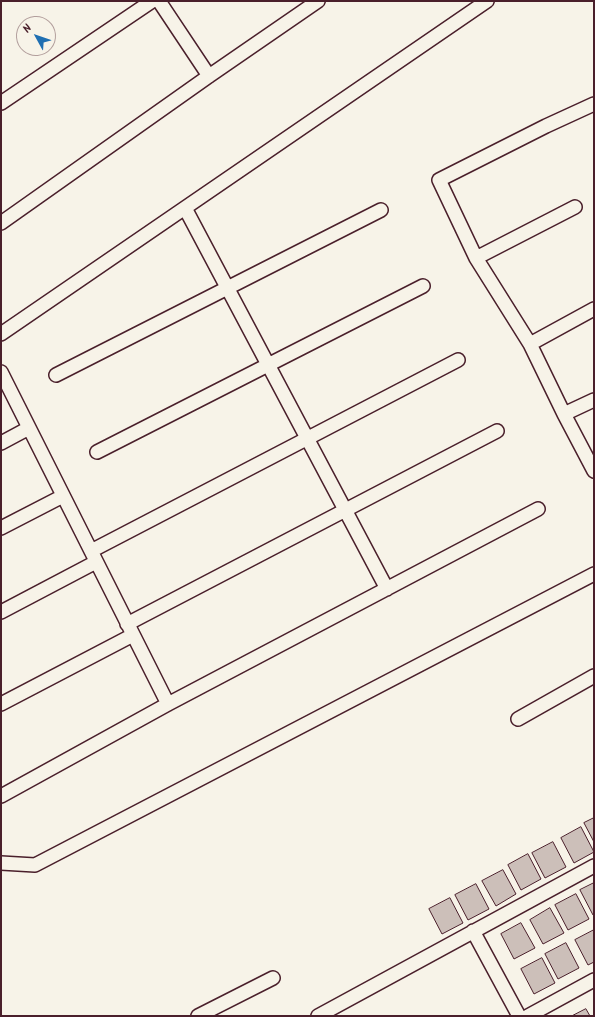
<!DOCTYPE html>
<style>
body{margin:0}
#map{position:relative;width:595px;height:1017px;overflow:hidden;background:#f7f3e8;font-family:Kalam,sans-serif}
canvas{display:block}
.frame{position:absolute;inset:0;border:2px solid #4a1f2b;pointer-events:none}
.north{position:absolute;left:16px;top:16px;width:40px;height:40px;box-sizing:border-box;background:#f7f3e8;border:1px solid #b29e9c;border-radius:50%;rotate:310deg;font-size:11px;font-weight:700;line-height:16px;text-align:center;color:#4a1f2b}
.north::after{content:'';display:block;margin:auto;width:14px;height:18px;background:#1f6fb2;clip-path:polygon(50% 0,100% 100%,50% 72%,0 100%)}
</style>
<div id="map">
<canvas width="595" height="1017"></canvas>
<div class="frame"></div>
<div class="north">N</div>
</div>
<script>
const ctx = document.querySelector('canvas').getContext('2d');
ctx.lineJoin = 'round';
function paint(path, color) {
  ctx.fillStyle = color;
  ctx.fill(path, 'evenodd');
}
function strokePath(path, color, width, dash) {
  ctx.strokeStyle = color;
  ctx.lineWidth = width;
  ctx.lineCap = dash ? 'butt' : 'round';
  ctx.setLineDash(dash || []);
  ctx.stroke(path);
}
const building = new Path2D(`
 M 594,818 L 594,842 L 584,823 Z
 M 581,827 L 594,852 L 574,863 L 561,838 Z
 M 553,842 L 566,867 L 545,878 L 532,853 Z
 M 528,854 L 541,879 L 521,890 L 508,865 Z
 M 503,870 L 516,894 L 496,906 L 482,881 Z
 M 594,883 L 594,915 L 593,915 L 580,890 Z
 M 476,884 L 489,909 L 468,920 L 455,895 Z
 M 576,894 L 589,919 L 568,930 L 555,905 Z
 M 450,898 L 463,923 L 442,934 L 429,909 Z
 M 550,908 L 564,933 L 543,944 L 530,920 Z
 M 521,923 L 535,948 L 514,959 L 501,934 Z
 M 594,930 L 594,962 L 588,965 L 575,940 Z
 M 566,943 L 579,968 L 558,979 L 545,954 Z
 M 542,958 L 555,983 L 534,994 L 521,969 Z
 M 586,1009 L 590,1016 L 572,1016 Z`);
paint(building, '#ccbfb9');
strokePath(building, '#4a1f2b', 1);
const street = new Path2D(`
 M 159,1 L 209,76
 M 1,103 L 152,1
 M 594,104 L 546,126 L 439,180 L 476,258 L 530,344 L 564,414 L 594,471
 M 185,208 L 387,589
 M 1,223 L 209,76 L 318,1
 M 476,258 L 575,207
 M 1,334 L 487,1
 M 530,344 L 594,309
 M 1,372 L 168,704
 M 56,375 L 381,210
 M 564,414 L 594,400
 M 1,443 L 29,428
 M 97,452 L 423,286
 M 1,528 L 63,496
 M 91,551 L 458,360
 M 1,612 L 96,562
 M 127,624 L 497,431
 M 1,704 L 133,635
 M 518,719 L 594,676
 M 1,796 L 168,704 L 538,509
 M 1,863 L 35,865 L 594,574
 M 473,931 L 519,1016
 M 198,1016 L 273,978
 M 318,1016 L 594,866
 M 528,1016 L 594,980`);
strokePath(street, '#4a1f2b', 16);
strokePath(street, '#f7f3e8', 13);
</script>
